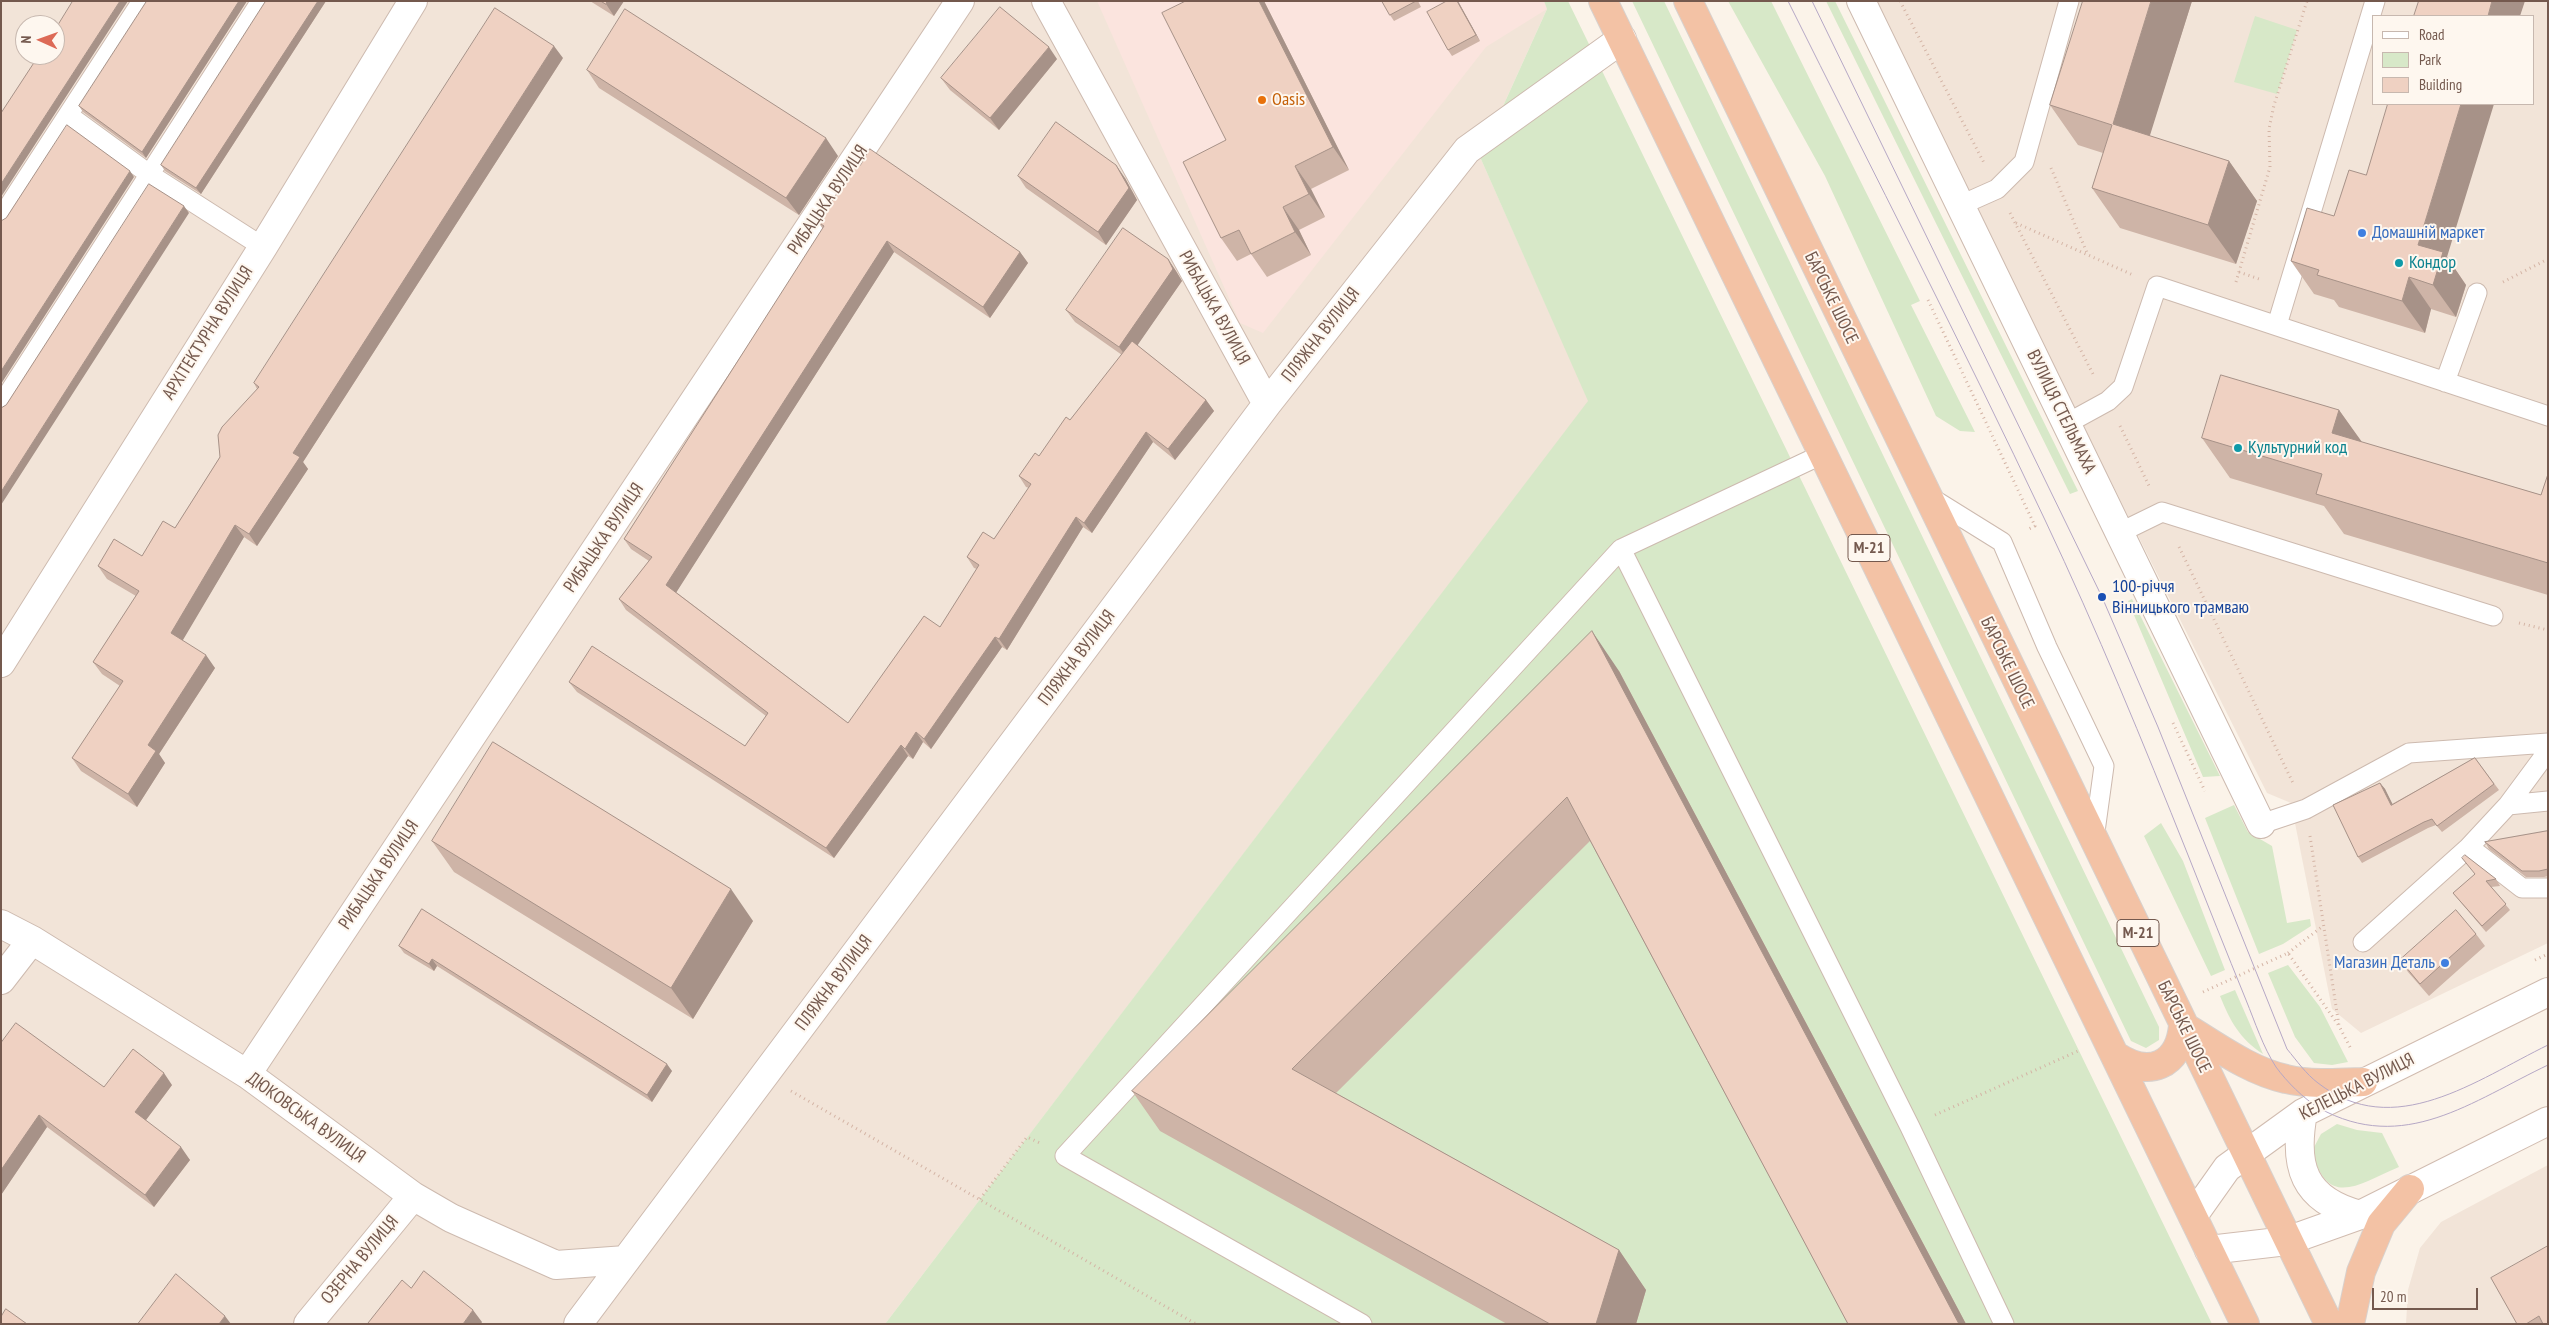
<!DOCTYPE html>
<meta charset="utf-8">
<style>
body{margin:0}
#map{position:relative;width:2549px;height:1325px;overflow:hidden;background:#fbf3e9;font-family:"PT Sans Narrow",sans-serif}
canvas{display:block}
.frame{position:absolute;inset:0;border:2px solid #74594e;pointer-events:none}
.legend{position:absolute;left:2372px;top:15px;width:162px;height:90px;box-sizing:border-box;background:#fef7ef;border:1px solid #c7b8af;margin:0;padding:6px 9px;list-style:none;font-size:15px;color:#74594e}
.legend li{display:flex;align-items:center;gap:10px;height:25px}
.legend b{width:25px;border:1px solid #c7b8af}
.north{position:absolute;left:15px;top:15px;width:50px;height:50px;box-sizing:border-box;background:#fef7ef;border:1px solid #c7b8af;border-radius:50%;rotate:272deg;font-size:14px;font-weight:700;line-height:20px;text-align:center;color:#74594e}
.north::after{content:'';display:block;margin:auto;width:18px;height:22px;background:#dd6a56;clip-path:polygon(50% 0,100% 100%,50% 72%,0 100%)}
.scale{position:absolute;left:2372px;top:1288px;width:106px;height:22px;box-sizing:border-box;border:2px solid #74594e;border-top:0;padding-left:6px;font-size:15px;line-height:18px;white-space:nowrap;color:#74594e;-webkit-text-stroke:4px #fef7ef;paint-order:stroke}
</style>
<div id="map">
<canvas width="2549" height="1325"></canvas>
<div class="frame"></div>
<ul class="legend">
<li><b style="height:6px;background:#fff"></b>Road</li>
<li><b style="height:14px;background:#d7e8c8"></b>Park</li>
<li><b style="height:14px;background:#efd1c2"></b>Building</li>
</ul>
<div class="north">N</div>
<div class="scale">20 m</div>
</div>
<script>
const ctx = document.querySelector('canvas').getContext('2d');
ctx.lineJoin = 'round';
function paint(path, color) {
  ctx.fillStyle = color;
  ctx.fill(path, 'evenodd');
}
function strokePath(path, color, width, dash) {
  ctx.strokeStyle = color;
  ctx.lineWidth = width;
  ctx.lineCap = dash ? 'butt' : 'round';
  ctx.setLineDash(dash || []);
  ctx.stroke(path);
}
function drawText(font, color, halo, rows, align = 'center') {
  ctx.font = font + ' "PT Sans Narrow",sans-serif';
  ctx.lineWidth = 4;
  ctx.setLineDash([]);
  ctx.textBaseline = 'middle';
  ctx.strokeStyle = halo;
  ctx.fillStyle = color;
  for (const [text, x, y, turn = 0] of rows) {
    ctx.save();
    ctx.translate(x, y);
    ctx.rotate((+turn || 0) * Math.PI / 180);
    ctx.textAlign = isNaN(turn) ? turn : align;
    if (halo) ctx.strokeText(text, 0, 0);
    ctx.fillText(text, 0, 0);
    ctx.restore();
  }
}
paint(new Path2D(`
 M 1,1 L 1544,1 L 1547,9 L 1480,157 L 1589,401 L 885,1324 L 1,1324 ZM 25,25 L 55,25 L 55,55 L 25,55 Z
 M 1870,1 L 2548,1 L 2548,943 L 2361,1033 L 2332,1009 L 2291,803 L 2267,793 ZM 2373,16 L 2533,16 L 2533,104 L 2373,104 Z
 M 2548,1165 L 2548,1324 L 2406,1324 L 2408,1290 L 2420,1248 L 2441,1222 Z`), '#f2e4d8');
paint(new Path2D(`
 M 1097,1 L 1544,1 L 1547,9 L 1486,47 L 1263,333 L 1240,323 Z`), '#fbe4de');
paint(new Path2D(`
 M 1544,1 L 1568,1 L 2212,1324 L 885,1324 L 1588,401 L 1480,157 L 1547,9 Z
 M 1632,1 L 1664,1 L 2159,1027 L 2159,1040 L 2146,1048 L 2131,1041 Z
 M 1728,1 L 1771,1 L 1920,301 L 1911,305 L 1975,432 L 1960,431 L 1936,416 L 1825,176 Z
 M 1826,1 L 1835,1 L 2078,491 L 2070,494 Z
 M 2255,16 L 2297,30 L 2277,94 L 2234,82 Z
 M 2132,599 L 2220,776 L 2203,777 L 2128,601 Z
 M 2234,805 L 2248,832 L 2272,846 L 2287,923 L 2310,919 L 2311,926 L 2283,944 L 2259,954 L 2205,818 Z
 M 2161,823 L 2183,861 L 2225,970 L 2211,976 L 2144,836 Z
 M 2288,965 L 2320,1007 L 2348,1062 L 2332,1065 L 2314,1063 L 2295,1037 L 2268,973 Z
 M 2235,990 L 2263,1054 C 2240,1039 2230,1021 2220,996 Z
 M 2337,1124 L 2357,1130 L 2382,1133 L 2399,1167 C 2358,1184 2328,1210 2312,1151 L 2321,1134 Z`), '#d7e8c8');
const service = new Path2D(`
 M 68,115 L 149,174 L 263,247
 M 1961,205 L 1997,189 L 2024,162 L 2069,1
 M 1,218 L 142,1
 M 2277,325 L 2375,1
 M 2445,382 L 2477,293
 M 1,405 L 261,1
 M 2066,424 L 2108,401 L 2123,387 L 2157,286 L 2548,416
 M 1928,496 L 2002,542 L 2047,647 L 2104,766 L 2094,839
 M 2119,533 L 2162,512 L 2493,616
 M 1621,549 L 1823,454
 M 2548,801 L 2508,805 L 2469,847 L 2522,888 L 2548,888
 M 2508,805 L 2548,751
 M 2261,824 L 2306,809 L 2409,753 L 2548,743
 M 2363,942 L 2469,847
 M 1362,1324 L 1065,1156 L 1621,549 L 1910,1127 L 2004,1324`);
const minor = new Path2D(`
 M 1046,1 L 1267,404
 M 1861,1 L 2261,824
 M 1,663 L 263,247 L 413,1
 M 1,924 L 32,940 L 247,1074 L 413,1196 L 451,1218 L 556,1265 L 626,1260
 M 1,980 L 32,940
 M 247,1074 L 960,1
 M 308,1324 L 413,1196
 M 578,1324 L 1267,404 L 1467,150 L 1622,39`);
const secondary = new Path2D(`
 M 2303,1113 C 2293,1166 2303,1200 2360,1215
 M 2193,1216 L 2227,1168 L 2303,1113 L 2548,992
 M 2209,1250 L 2287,1241 L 2360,1215 L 2548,1121`);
const trunk = new Path2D(`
 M 1603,1 L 2245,1324
 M 1688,1 L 2329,1324
 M 2183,1026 C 2215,1045 2249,1071 2286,1079 C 2311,1085 2338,1083 2363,1082
 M 2116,1056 C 2149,1078 2179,1066 2183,1026
 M 2350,1324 L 2361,1272 L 2381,1224 L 2410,1189`);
strokePath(service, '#cdbaaf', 21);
strokePath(minor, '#cdbaaf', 30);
strokePath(secondary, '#d1bcb0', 30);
strokePath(trunk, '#d8d1cd', 30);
strokePath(new Path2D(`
 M 1900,1 L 1984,163
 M 2051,168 L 2088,255
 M 2010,213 L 2094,376
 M 2016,223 L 2133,275
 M 2239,272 L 2262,280
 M 2236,282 L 2270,167 L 2269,129 L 2274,105 L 2307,1
 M 2503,282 L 2548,259
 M 1928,300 L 2035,526 L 2027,530
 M 2120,426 L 2150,488
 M 2179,547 L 2294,785
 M 2519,623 L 2548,630
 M 2173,723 L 2205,791
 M 2310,836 L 2339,1026 L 2351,1049
 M 2288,953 L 2323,926
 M 2535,960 L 2548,954
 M 2203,992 L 2288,953 L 2339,1026
 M 791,1091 L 1196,1324
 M 1935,1115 L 2078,1051
 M 980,1199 L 1027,1137 L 1040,1143`), '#d4b4a5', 3, [1, 4]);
strokePath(service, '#fff', 19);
strokePath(minor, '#fff', 28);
strokePath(secondary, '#fff', 28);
strokePath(trunk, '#f3c2a5', 28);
strokePath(new Path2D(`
 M 1788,1 C 1874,174 1963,346 2045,520 C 2097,630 2143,742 2188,855 C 2207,903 2226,951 2246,1000 C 2255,1022 2263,1047 2276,1067 C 2287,1082 2303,1098 2319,1108 C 2404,1155 2472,1101 2548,1065
 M 1812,1 L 2102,597 L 2158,727 L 2287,1049 C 2297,1061 2306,1074 2318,1083 C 2394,1142 2476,1080 2548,1045`), '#b5a7c5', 1);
paint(new Path2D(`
 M 147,1 L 247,1 L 146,158 L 83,112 L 79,106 Z
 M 266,1 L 326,1 L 201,194 L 165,171 L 161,165 Z
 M 590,1 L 624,1 L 614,16 Z
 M 1186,1 L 1264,1 L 1349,170 L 1311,189 L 1325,217 L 1299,230 L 1311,255 L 1267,277 L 1251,254 L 1237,261 L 1221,238 L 1226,140 Z
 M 1382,1 L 1418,1 L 1421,7 L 1394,21 L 1390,15 Z
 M 1447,1 L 1458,1 L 1480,41 L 1452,56 L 1448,50 Z
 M 2192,1 L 2149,136 L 2229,161 L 2257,201 L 2236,264 L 2120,228 L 2092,188 L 2103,153 L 2078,145 L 2050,105 Z
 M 563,58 L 303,462 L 308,469 L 257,546 L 244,537 L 182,640 L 215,668 L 159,754 L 165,763 L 137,807 L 81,771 L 72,758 L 120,686 L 102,674 L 93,662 L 136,596 L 107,579 L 98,566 L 142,556 L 175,528 L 220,457 L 257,389 L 254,383 Z
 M 1057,59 L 999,130 L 950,90 L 941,78 Z
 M 587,70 L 838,156 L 799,215 L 599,88 Z
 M 1018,176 L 1125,178 L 1137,200 L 1106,245 L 1026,188 Z
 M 818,222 L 1020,252 L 1028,263 L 990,318 L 894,252 L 676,592 L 848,723 L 940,627 L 977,569 L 974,568 L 967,557 L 994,539 L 1029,488 L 1026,487 L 1019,476 L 1039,456 L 1070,420 L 1122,355 L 1075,322 L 1066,310 L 1168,259 L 1176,271 L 1182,281 L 1137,345 L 1206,400 L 1214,411 L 1175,460 L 1153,442 L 1092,533 L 1083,527 L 1007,650 L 1002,647 L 931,749 L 923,742 L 913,759 L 908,756 L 834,858 L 577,692 L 569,682 L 745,746 L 766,716 L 626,610 L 619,599 L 649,561 L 631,549 L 624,539 L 823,229 Z
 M 2447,257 L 2466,285 L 2456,317 L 2431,309 L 2425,333 L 2339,307 L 2334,300 L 2314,294 L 2291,261 Z
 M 2339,410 L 2361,442 L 2541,495 L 2548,474 L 2548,595 L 2344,534 L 2324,506 L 2230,478 L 2202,438 Z
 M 1619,671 L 1966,1324 L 1848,1324 L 1590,841 L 1336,1093 L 1619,1250 L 1646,1290 L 1636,1324 L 1507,1324 L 1160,1131 L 1132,1091 Z
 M 2475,758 L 2499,790 L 2442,832 L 2436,825 L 2428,828 L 2362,863 L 2358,857 L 2380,783 L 2385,789 L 2392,804 Z
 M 2548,831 L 2548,876 L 2544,877 L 2526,877 L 2489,849 L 2485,842 Z
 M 432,841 L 753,921 L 693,1019 L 454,872 Z
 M 2475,875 L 2496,879 L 2500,886 L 2491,887 L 2510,910 L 2486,932 L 2458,899 L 2453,893 Z
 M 422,909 L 672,1071 L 652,1102 L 437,966 L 434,971 L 404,953 L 399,946 Z
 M 2476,934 L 2485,946 L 2429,996 L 2408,972 L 2400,960 Z
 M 1,1043 L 104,1087 L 172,1085 L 146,1120 L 190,1160 L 154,1207 L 47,1127 L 1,1195 Z
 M 2548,1246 L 2548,1324 L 2517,1324 Z`), '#ceb4a7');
paint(new Path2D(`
 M 120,1 L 128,1 L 1,197 L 1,184 Z
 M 239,1 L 247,1 L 146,158 L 142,152 Z
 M 318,1 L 326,1 L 201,194 L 196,188 Z
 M 607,1 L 624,1 L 614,16 L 606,4 Z
 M 1259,1 L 1264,1 L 1349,170 L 1333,147 Z
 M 1457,1 L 1459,3 L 1480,41 L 1476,35 Z
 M 2151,1 L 2192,1 L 2141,164 L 2113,124 Z
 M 2492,1 L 2525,1 L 2520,16 L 2488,16 Z
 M 554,46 L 563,58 L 303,462 L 308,469 L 257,546 L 249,534 L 293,453 Z
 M 1049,47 L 1057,59 L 999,130 L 990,118 Z
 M 2461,104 L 2494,104 L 2447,257 L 2466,285 L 2456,317 L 2433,285 L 2418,245 Z
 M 826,138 L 838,156 L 799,215 L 786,198 Z
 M 2229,161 L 2257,201 L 2236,264 L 2208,225 Z
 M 1116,165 L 1125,178 L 1137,200 L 1106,245 L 1098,232 Z
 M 1295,166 L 1311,189 L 1325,217 L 1309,194 Z
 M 130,171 L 134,177 L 1,384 L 1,371 Z
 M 184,206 L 189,213 L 1,505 L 1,492 Z
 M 1283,207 L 1299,230 L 1311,255 L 1295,232 Z
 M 887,241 L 894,252 L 674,596 L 666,585 Z
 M 1020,252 L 1028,263 L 990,318 L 983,307 Z
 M 1168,259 L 1176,271 L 1182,281 L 1128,359 L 1119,347 Z
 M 2409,277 L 2431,309 L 2425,333 L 2402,301 Z
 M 1206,400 L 1214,411 L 1175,460 L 1168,449 Z
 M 2339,410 L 2367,449 L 2332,433 Z
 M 1146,432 L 1153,442 L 1092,533 L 1084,523 Z
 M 1076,517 L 1083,527 L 1007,650 L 999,639 Z
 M 235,525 L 244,537 L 180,645 L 171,633 Z
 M 1592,631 L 1619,671 L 1966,1324 L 1959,1324 Z
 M 995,637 L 1002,647 L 931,749 L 924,739 Z
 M 206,655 L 215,668 L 159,754 L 165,763 L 137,807 L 128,794 L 148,745 Z
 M 916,732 L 923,742 L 913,759 L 905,749 Z
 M 901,745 L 908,756 L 834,858 L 826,848 Z
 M 2380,783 L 2385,789 L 2396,811 L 2391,805 Z
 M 731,889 L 753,921 L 693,1019 L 671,988 Z
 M 432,959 L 437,966 L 434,971 L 429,964 Z
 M 667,1064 L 672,1071 L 652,1102 L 647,1095 Z
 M 164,1073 L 172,1085 L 143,1124 L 135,1112 Z
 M 39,1115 L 47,1127 L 1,1195 L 1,1170 Z
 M 181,1147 L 190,1160 L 154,1207 L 145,1195 Z
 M 1619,1250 L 1646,1290 L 1636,1324 L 1596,1324 Z
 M 473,1310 L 482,1322 L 481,1324 L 463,1324 Z
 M 225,1316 L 231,1324 L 219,1324 Z`), '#a79288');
const building = new Path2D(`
 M 73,1 L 120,1 L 1,184 L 1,113 L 39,55 L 55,55 L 55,30 Z
 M 147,1 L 239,1 L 142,152 L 79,106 Z
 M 266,1 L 318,1 L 196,188 L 161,165 Z
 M 601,1 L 607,1 L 606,4 Z
 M 1186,1 L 1259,1 L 1333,147 L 1295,166 L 1309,194 L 1283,207 L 1295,232 L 1251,254 L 1239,230 L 1221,238 L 1183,162 L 1226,140 L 1162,13 Z
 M 1382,1 L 1416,1 L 1390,15 Z
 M 1447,1 L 1457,1 L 1476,35 L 1448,50 L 1427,12 Z
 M 2083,1 L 2151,1 L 2113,124 L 2229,161 L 2208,225 L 2092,188 L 2112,125 L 2050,105 Z
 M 2419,1 L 2492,1 L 2488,16 L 2414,16 Z
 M 1000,7 L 1049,47 L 990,118 L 941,78 Z
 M 495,8 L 554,46 L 293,453 L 300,457 L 249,534 L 235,525 L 171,633 L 206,655 L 148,745 L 156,751 L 128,794 L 72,758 L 123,681 L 93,662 L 139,591 L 98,566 L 114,539 L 142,556 L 163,521 L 175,528 L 220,457 L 218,435 L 222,427 L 259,387 L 254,383 Z
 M 625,9 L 826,138 L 786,198 L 587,70 Z
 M 2388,104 L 2461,104 L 2418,245 L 2443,252 L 2433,285 L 2409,277 L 2402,301 L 2317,275 L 2319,270 L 2291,261 L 2307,208 L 2334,216 L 2349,170 L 2366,175 Z
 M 1056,122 L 1116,165 L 1129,188 L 1098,232 L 1018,176 Z
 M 67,125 L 130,171 L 1,371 L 1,221 L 6,218 Z
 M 870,149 L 1020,252 L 983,307 L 887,241 L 666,585 L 848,723 L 924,616 L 940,627 L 979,565 L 967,557 L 983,532 L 994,539 L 1031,484 L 1019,476 L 1035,453 L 1039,456 L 1066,417 L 1070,420 L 1132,341 L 1206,400 L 1168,449 L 1146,432 L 1084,523 L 1076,517 L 999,639 L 995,637 L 924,739 L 916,732 L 905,749 L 901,745 L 826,848 L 569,682 L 592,646 L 745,746 L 768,713 L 619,599 L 652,557 L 624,539 L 824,226 L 818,222 L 857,163 L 860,165 Z
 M 149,184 L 184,206 L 1,492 L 1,408 L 6,405 Z
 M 1123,228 L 1168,259 L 1173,269 L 1119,347 L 1066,310 Z
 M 2221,375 L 2339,410 L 2332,433 L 2541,495 L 2548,474 L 2548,563 L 2316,494 L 2322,474 L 2202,438 Z
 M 1592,631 L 1959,1324 L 1848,1324 L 1567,797 L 1292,1069 L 1619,1250 L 1596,1324 L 1550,1324 L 1132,1091 Z
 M 493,742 L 731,889 L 671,988 L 432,841 Z
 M 2475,758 L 2494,784 L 2437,826 L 2432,819 L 2424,822 L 2358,857 L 2333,805 L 2380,783 L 2391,805 Z
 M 2548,831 L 2548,869 L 2539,871 L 2522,871 L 2485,842 Z
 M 2465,855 L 2496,879 L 2486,881 L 2506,904 L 2482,926 L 2453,893 L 2475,874 L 2462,858 Z
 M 422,909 L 667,1064 L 647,1095 L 432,959 L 429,964 L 399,946 Z
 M 2456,910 L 2476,934 L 2420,984 L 2400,960 Z
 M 16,1023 L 104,1087 L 133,1049 L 164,1073 L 135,1112 L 181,1147 L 145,1195 L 39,1115 L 1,1170 L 1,1043 Z
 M 2548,1246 L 2548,1324 L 2543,1324 L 2539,1316 L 2526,1324 L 2517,1324 L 2491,1278 Z
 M 424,1271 L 473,1310 L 463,1324 L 369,1324 L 368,1323 L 402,1280 L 411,1288 Z
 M 176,1274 L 225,1316 L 219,1324 L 138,1324 Z
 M 6,1309 L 27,1324 L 1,1324 L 1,1317 Z`);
paint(building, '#efd1c2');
strokePath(building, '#a79288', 1);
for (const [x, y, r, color] of [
 [1262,100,5,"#e8710a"],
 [2362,233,5,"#3f7fe0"],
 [2399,263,5,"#0f9aa8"],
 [2238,448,5,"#0f9aa8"],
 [2102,597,5,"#1a4fb4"],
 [2445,963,5,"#3f7fe0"]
]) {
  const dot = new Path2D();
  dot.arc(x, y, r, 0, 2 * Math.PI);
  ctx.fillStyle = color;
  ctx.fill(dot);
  strokePath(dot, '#fef7ef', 2);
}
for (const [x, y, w] of [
 [1869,548,42],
 [2138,933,42]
]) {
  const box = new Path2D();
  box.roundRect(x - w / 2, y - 13.5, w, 27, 4);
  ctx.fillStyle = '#fef7ef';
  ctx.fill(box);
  strokePath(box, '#74594e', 1);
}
drawText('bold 16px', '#74594e', null, [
 ["М-21",1869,548],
 ["М-21",2138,933]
]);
drawText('18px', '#c56008', '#fef7ef', [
 ["Oasis",1272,100]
], 'left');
drawText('18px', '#74594e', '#fef7ef', [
 ["РИБАЦЬКА ВУЛИЦЯ",828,200,-56],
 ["БАРСЬКЕ ШОСЕ",1831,298,64],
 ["РИБАЦЬКА ВУЛИЦЯ",1214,308,61],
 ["АРХІТЕКТУРНА ВУЛИЦЯ",208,333,-58],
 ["ПЛЯЖНА ВУЛИЦЯ",1321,335,-52],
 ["ВУЛИЦЯ СТЕЛЬМАХА",2061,412,64],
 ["РИБАЦЬКА ВУЛИЦЯ",604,538,-56],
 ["ПЛЯЖНА ВУЛИЦЯ",1077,658,-53],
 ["БАРСЬКЕ ШОСЕ",2007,663,64],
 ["РИБАЦЬКА ВУЛИЦЯ",379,875,-56],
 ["ПЛЯЖНА ВУЛИЦЯ",834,983,-53],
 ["БАРСЬКЕ ШОСЕ",2184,1027,64],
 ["КЕЛЕЦЬКА ВУЛИЦЯ",2357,1087,-27],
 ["ДЮКОВСЬКА ВУЛИЦЯ",306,1118,36],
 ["ОЗЕРНА ВУЛИЦЯ",360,1260,-50]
]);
drawText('18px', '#366cbe', '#fef7ef', [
 ["Домашній маркет",2372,233],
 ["Магазин Деталь",2435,963,"right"]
], 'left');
drawText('18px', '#0d838f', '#fef7ef', [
 ["Кондор",2409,263],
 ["Культурний код",2248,448]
], 'left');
drawText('18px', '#164399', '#fef7ef', [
 ["100-річчя",2112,587],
 ["Вінницького трамваю",2112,608]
], 'left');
</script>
